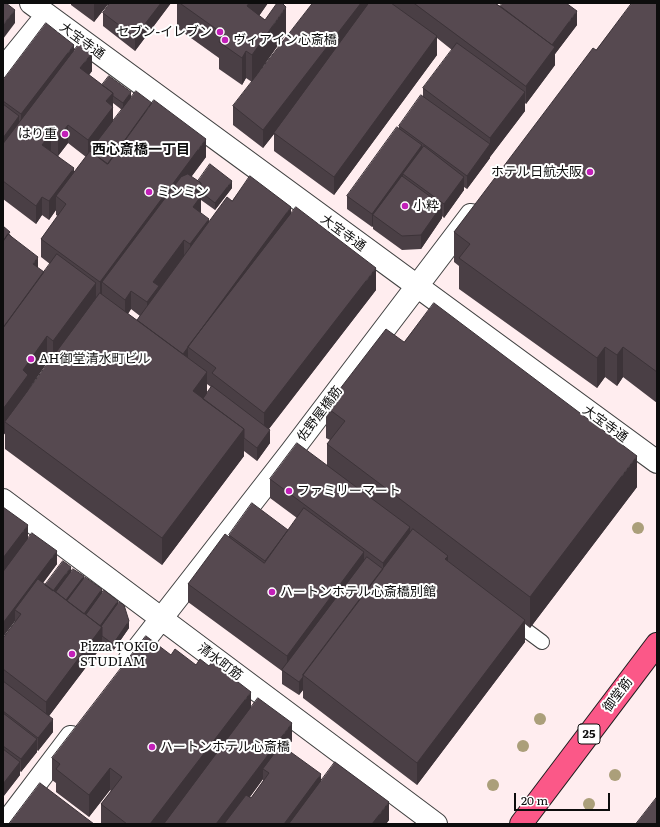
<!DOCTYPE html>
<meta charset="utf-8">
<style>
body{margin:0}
#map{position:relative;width:660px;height:827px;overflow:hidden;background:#ffedef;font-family:Literata,serif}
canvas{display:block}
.frame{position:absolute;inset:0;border:4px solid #0d0d0d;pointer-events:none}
.scale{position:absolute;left:514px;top:793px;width:96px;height:18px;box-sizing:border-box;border:2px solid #0d0d0d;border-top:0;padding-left:5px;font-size:12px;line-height:14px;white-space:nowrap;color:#0d0d0d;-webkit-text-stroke:3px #fff;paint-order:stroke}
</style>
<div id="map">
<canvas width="660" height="827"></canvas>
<div class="frame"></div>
<div class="scale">20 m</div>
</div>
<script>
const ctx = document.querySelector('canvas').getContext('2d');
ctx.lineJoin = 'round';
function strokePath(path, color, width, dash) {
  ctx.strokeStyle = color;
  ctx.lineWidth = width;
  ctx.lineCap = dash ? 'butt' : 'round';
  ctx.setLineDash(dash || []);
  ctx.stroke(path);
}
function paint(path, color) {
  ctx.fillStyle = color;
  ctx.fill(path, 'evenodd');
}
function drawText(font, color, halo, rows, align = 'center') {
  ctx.font = font + ' Literata,"Noto Sans JP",serif';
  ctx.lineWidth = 4;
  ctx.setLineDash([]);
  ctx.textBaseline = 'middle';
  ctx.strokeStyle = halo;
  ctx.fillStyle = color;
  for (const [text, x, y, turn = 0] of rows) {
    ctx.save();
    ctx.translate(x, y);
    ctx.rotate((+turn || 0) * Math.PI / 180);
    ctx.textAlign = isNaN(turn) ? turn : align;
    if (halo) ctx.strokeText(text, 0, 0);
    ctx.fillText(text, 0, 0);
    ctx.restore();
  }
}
const service = new Path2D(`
 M 511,619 L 542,642`);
const minor = new Path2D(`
 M 31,3 L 657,462
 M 3,69 L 47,15
 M 3,500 L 436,824
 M 129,660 L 291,452 L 471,215
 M 5,824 L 71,737`);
const trunk = new Path2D(`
 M 521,824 L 657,644`);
strokePath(service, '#404040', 16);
strokePath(minor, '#404040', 24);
strokePath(trunk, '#1e1e1e', 24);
strokePath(service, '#fff', 14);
strokePath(minor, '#fff', 22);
strokePath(trunk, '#fb5888', 22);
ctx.fillStyle = '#ab9f7a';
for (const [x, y] of [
 [638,528],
 [540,719],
 [523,746],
 [615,775],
 [493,785],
 [589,804]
]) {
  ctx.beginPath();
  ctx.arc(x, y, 6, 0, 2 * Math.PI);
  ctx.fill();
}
paint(new Path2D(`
 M 71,3 L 109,3 L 94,22 L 71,5 Z
 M 110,3 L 171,3 L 135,51 L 103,26 L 103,13 Z
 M 177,3 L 268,3 L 259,16 L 286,34 L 252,82 L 246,78 L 242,85 L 219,69 L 219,58 L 177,28 Z
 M 313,3 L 495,3 L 500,6 L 577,25 L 555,54 L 555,65 L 526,104 L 525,103 L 525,111 L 490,157 L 490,156 L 490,158 L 467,189 L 464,187 L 464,190 L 444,218 L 442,216 L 442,218 L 421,249 L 402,250 L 373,229 L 373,226 L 372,227 L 347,209 L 347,196 L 399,128 L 399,126 L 423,96 L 423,88 L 452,50 L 437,38 L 437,55 L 334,195 L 274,151 L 274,134 L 263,148 L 233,125 L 233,106 Z
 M 657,3 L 657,403 L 623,377 L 617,386 L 605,377 L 597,388 L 459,289 L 459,266 L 454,262 L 454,232 L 596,50 Z
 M 74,51 L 92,71 L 89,75 L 102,85 L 131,98 L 206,157 L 191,177 L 198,181 L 232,188 L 215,210 L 201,200 L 201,213 L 209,222 L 232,201 L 291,213 L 376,290 L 269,429 L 270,443 L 257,461 L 244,451 L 244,456 L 162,565 L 5,449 L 5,433 L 3,436 L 3,226 L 38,269 L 44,272 L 50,264 L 41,257 L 41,239 L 58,216 L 56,215 L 56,210 L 49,220 L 42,215 L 36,224 L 3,199 L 3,80 ZM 113,103 L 122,110 L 113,121 ZM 68,143 L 86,157 L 74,173 L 58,156 ZM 131,309 L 140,316 L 137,320 L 128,314 ZM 47,363 L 48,364 L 28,390 ZM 207,384 L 211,387 L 207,393 Z
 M 404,342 L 637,487 L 530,628 L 525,624 L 525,642 L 417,785 L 303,698 L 303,690 L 299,695 L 282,684 L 282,671 L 188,602 L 188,584 L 229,537 L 229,535 L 288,530 L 297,518 L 270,498 L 270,479 L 327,465 L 327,444 L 330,440 L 326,438 L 326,407 Z
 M 3,507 L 28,539 L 57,564 L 43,583 L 45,585 L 71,572 L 84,579 L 102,593 L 118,604 L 129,628 L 113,651 L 102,643 L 102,646 L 49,716 L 53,732 L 38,751 L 37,750 L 37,752 L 21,772 L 20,771 L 20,775 L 3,797 L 3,638 L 15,623 L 15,621 L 3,637 Z
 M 171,655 L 196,665 L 251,707 L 292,741 L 286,748 L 321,781 L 389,820 L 386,824 L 101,824 L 101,804 L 111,791 L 110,790 L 89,817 L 56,792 L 56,783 L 52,780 L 52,758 ZM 263,779 L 263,781 L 251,798 L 250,797 Z`), '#4a3f45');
paint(new Path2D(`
 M 94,3 L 109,3 L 94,22 Z
 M 161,3 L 171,3 L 135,51 L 135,37 Z
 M 249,3 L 268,3 L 247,33 L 247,6 Z
 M 361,3 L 375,3 L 274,133 L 274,134 L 263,148 L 263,130 Z
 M 286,7 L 286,34 L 252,82 L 252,55 Z
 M 15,10 L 15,23 L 3,39 L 3,25 Z
 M 577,11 L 577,25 L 555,54 L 555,65 L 526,104 L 526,86 L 551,46 Z
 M 437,36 L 437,55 L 334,195 L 334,177 Z
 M 74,45 L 74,58 L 21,127 L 21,114 Z
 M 246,51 L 246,78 L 242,85 L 242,58 Z
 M 92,53 L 92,71 L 80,87 L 80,68 Z
 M 131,92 L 131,99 L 123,110 L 123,103 Z
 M 525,92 L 525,111 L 490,157 L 490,138 Z
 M 113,93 L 113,125 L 90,151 L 90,156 L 88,159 L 88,140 L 106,101 Z
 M 19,116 L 19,130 L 3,151 L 3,138 Z
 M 68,125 L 68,143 L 58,156 L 58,138 Z
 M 51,133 L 51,151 L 42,145 Z
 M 206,139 L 206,157 L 109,288 L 102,282 L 102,297 L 100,301 L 100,282 Z
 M 490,144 L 490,158 L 467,189 L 467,176 Z
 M 422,145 L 422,159 L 403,174 L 403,185 L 373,215 L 373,226 L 372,227 L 372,214 Z
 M 74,168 L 74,187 L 56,196 L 56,210 L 49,220 L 49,201 Z
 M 464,177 L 464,190 L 444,218 L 444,204 Z
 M 232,181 L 232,188 L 215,210 L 215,203 Z
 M 201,183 L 201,214 L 193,207 L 195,191 Z
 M 42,197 L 42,215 L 36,224 L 36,206 Z
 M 442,205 L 442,218 L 421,249 L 421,235 Z
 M 291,207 L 291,225 L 188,347 Z
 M 209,219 L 209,237 L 190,262 L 190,244 Z
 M 184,240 L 184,258 L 147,321 L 147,302 L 153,282 Z
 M 38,257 L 38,275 L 33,264 Z
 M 376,268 L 376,290 L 264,435 L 264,413 Z
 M 96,283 L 96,309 L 53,368 L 53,341 Z
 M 131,291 L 131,309 L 125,318 L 125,300 Z
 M 47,336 L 47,363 L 28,390 L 28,402 L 5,422 L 5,433 L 3,436 L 3,409 L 23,370 Z
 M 188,347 L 188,366 L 183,354 Z
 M 605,347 L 605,377 L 597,388 L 597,358 Z
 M 623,347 L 623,377 L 617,386 L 617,355 Z
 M 207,372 L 207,399 L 201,407 L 193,391 Z
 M 244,429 L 244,456 L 162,565 L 162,538 Z
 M 270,430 L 270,443 L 257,461 L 257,448 Z
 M 637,456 L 637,487 L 530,628 L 530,597 Z
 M 28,525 L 28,544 L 3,576 L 3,558 Z
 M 410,527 L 410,545 L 383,570 L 383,563 Z
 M 57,551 L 57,564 L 20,614 L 15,610 L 15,621 L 3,637 L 3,623 Z
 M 364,552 L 364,571 L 287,675 L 287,656 Z
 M 448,556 L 448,578 L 445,559 Z
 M 71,567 L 71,574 L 54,598 L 51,594 Z
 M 84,576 L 84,583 L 65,609 L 63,604 Z
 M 102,589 L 102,596 L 83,622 L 79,619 Z
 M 118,601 L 118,608 L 102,630 L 102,646 L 46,720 L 46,702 Z
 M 525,620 L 525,642 L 417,785 L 417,763 Z
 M 129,621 L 129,628 L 113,651 L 113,644 Z
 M 303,677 L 303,690 L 299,695 L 299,682 Z
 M 251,692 L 251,714 L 167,824 L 150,824 Z
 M 53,719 L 53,732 L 38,751 L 38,738 Z
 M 292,723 L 292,741 L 268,772 L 263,769 L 263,779 L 230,824 L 216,824 Z
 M 37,739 L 37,752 L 21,772 L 21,759 Z
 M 20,762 L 20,775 L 3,797 L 3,784 Z
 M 110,768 L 110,790 L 89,817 L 89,795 Z
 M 321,774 L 321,792 L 297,824 L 284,824 Z
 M 389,802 L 389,820 L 386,824 L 372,824 Z`), '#3c3338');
const building = new Path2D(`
 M 3,3 L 6,3 L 15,10 L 3,25 Z
 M 110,3 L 161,3 L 135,37 L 103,13 Z
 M 180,3 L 249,3 L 247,6 L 265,20 L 277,3 L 282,3 L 286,7 L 252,55 L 246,51 L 242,58 L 219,42 L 224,35 Z
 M 313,3 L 361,3 L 263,130 L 233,106 Z
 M 369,3 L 391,3 L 437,36 L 334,177 L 274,133 Z
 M 414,3 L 495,3 L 555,47 L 526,86 Z
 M 503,3 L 566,3 L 577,11 L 552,45 L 500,6 Z
 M 632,3 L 657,3 L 657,372 L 623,347 L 617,355 L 605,347 L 597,358 L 459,258 L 470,244 L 454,232 L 593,48 L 596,50 Z
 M 46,23 L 74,45 L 21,114 L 3,101 L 3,80 Z
 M 457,43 L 525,92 L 490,138 L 423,88 Z
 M 79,44 L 92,53 L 80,68 L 113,93 L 106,101 L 113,107 L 88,140 L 68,125 L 58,138 L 51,133 L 42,145 L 74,168 L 49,201 L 42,197 L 36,206 L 3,181 L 3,144 Z
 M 109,76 L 131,92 L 123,103 L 113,96 L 113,93 L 102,85 Z
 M 136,91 L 152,103 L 108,164 L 90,151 Z
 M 421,95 L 490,144 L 467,176 L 399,126 Z
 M 154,100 L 206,139 L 100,282 L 41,239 L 66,204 L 56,196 L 90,151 L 107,164 Z
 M 3,104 L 19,116 L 3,138 Z
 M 397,127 L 422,145 L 372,214 L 347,196 Z
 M 424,146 L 464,177 L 444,204 L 403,174 Z
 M 210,164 L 232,181 L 215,203 L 201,192 L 201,183 L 198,181 Z
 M 188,174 L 201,183 L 195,191 L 201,196 L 193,207 L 209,219 L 190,244 L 184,240 L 153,282 L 159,286 L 147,302 L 131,291 L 125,300 L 102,282 L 181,177 Z
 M 250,176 L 291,207 L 183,354 L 137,320 L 227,197 L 232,201 Z
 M 402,176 L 442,205 L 421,235 L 402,236 L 373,215 Z
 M 296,207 L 376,268 L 264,413 L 212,373 L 216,368 L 188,347 Z
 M 3,226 L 10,232 L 3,241 Z
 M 8,234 L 38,257 L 33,264 L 44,272 L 3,328 L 3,242 Z
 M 57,254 L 96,283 L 53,341 L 47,336 L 23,370 L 28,375 L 3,409 L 3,328 Z
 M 100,293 L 207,372 L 193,391 L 244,429 L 162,538 L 5,422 Z
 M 434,303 L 637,456 L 530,597 L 327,444 L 345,421 L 326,407 L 386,329 L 404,342 Z
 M 212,386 L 270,430 L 257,448 L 244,438 L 244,429 L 203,399 Z
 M 297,443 L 410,527 L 383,563 L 270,479 Z
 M 252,503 L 288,530 L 265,561 L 229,535 Z
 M 3,507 L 28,525 L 3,558 Z
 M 304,508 L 364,552 L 287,656 L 188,584 L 225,534 L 264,563 Z
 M 413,529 L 448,556 L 445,559 L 525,620 L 417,763 L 303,675 Z
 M 32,533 L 57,551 L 3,623 L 3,572 Z
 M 367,557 L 383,569 L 303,675 L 303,677 L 299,682 L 282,670 Z
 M 63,561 L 71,567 L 53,591 L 45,585 Z
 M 73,569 L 84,576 L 66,600 L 56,592 Z
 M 85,577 L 102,589 L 84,614 L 67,601 Z
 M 38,579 L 102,627 L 46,702 L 3,669 L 3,638 L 21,614 L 15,610 Z
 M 104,590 L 118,601 L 100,626 L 86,615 Z
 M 119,602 L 124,605 L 129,621 L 113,644 L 102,636 L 102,627 L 101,627 Z
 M 146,636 L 171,655 L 175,649 L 196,665 L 200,659 L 209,666 L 212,662 L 251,692 L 150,824 L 127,824 L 101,804 L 122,777 L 110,768 L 89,795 L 56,769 L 60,764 L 52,758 Z
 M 3,681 L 53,719 L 38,738 L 3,711 Z
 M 258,698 L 292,723 L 216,824 L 164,824 Z
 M 3,713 L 37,739 L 21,759 L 3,746 Z
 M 281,745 L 321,774 L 284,824 L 224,824 L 246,795 L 251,798 L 269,773 L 263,769 Z
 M 3,749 L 20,762 L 3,784 Z
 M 335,762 L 389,802 L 372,824 L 289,824 Z
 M 40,783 L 94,824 L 9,824 Z
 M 657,797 L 657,824 L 636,824 Z`);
paint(building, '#564950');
strokePath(building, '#3c3338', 1);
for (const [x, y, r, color] of [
 [220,32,4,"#c220b8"],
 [225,40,4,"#c220b8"],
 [65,134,4,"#c220b8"],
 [590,172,4,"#c220b8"],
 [149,192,4,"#c220b8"],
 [405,206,4,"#c220b8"],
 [31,359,4,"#c220b8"],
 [289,491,4,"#c220b8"],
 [272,592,4,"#c220b8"],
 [72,654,4,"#c220b8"],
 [152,747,4,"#c220b8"]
]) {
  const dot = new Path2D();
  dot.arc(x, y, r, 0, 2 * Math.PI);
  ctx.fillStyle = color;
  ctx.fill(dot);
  strokePath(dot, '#fff', 1.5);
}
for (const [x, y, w] of [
 [589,734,22]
]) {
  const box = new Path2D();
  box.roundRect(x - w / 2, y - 10, w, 20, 3);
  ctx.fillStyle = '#fff';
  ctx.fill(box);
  strokePath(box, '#0d0d0d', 1);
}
drawText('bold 12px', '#0d0d0d', null, [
 ["25",589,734]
]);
drawText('13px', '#0d0d0d', '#fff', [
 ["セブン-イレブン",212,32,"right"],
 ["ヴィアイン心斎橋",233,40],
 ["はり重",57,134,"right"],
 ["ホテル日航大阪",582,172,"right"],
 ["ミンミン",157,192],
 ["小粋",413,206],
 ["AH御堂清水町ビル",39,359],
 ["ファミリーマート",297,491],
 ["ハートンホテル心斎橋別館",280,592],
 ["Pizza TOKIO",80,647],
 ["STUDIAM",80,662],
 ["ハートンホテル心斎橋",160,747]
], 'left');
drawText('13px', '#0d0d0d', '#fff', [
 ["大宝寺通",82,41,36],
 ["大宝寺通",343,233,36],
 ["佐野屋橋筋",320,414,-53],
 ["大宝寺通",605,424,36],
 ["清水町筋",220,662,37],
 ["御堂筋",618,695,-53]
]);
drawText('bold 14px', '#0d0d0d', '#fff', [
 ["西心斎橋一丁目",141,150]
]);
</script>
